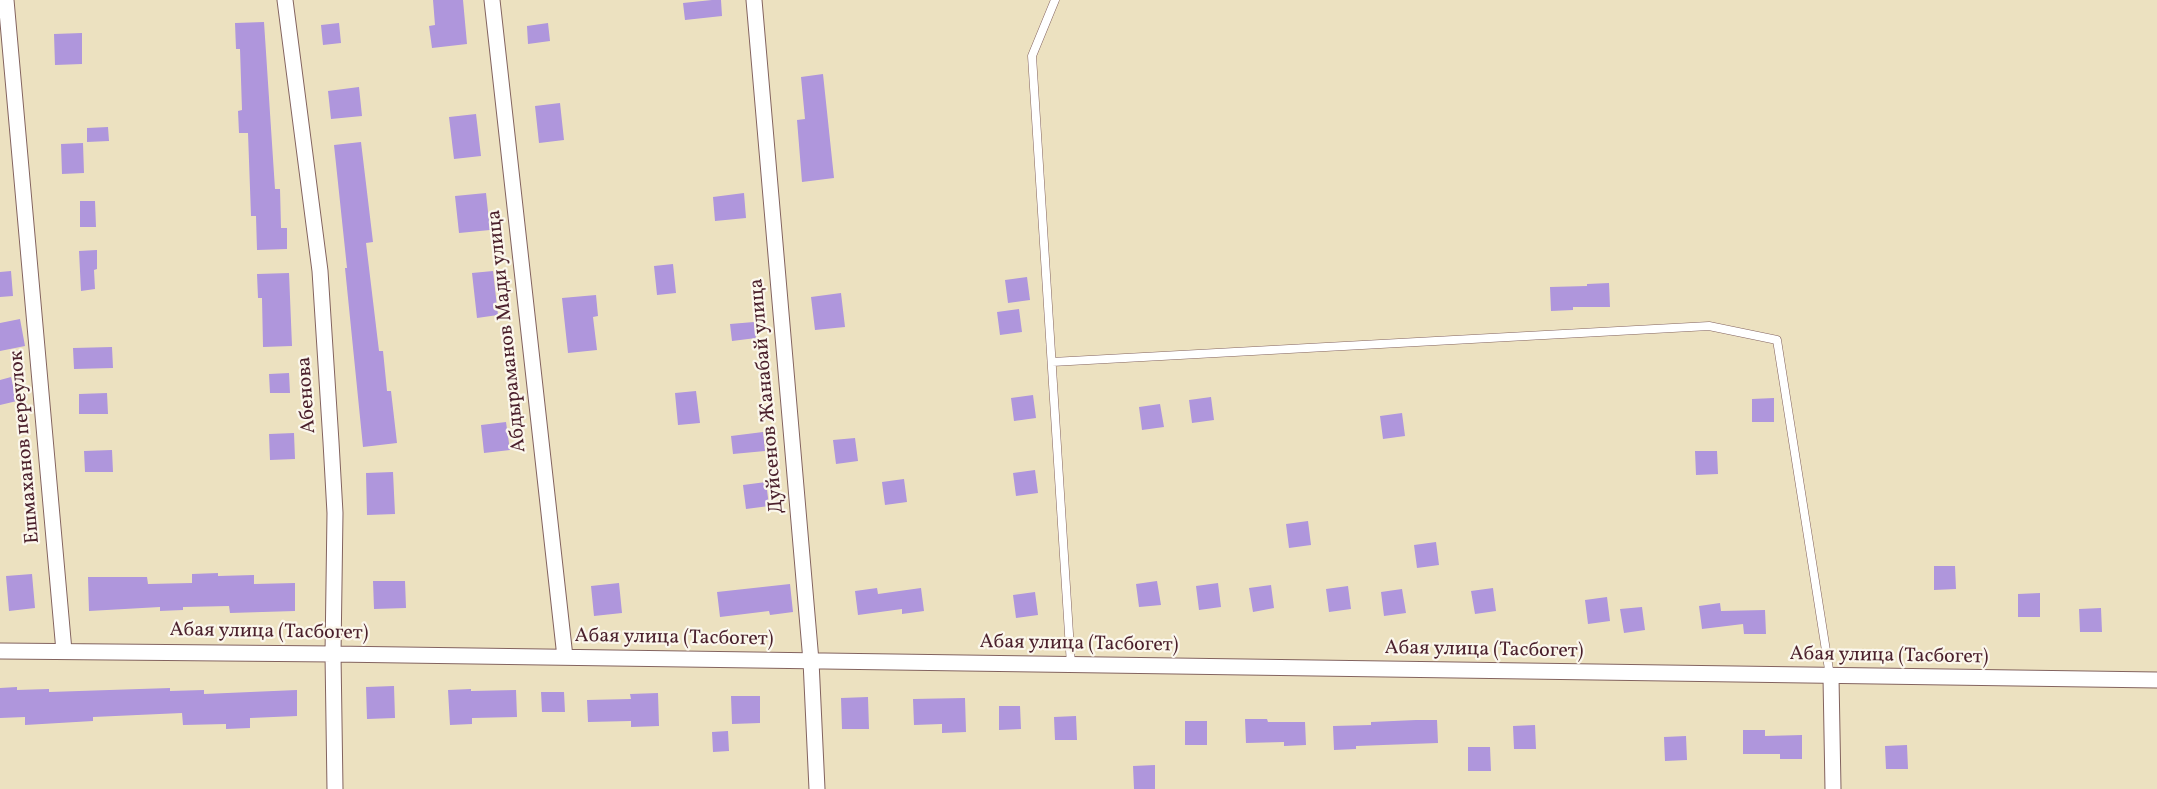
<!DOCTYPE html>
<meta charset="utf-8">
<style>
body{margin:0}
canvas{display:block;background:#ece1c0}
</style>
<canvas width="2157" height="789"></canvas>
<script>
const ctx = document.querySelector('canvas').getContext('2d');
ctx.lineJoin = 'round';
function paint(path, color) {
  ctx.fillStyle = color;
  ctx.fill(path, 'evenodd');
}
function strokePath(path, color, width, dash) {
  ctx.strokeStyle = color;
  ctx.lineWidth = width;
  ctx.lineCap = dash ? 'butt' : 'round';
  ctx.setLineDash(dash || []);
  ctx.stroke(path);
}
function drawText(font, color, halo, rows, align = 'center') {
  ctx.font = font + ' Vollkorn,serif';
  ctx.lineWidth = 4.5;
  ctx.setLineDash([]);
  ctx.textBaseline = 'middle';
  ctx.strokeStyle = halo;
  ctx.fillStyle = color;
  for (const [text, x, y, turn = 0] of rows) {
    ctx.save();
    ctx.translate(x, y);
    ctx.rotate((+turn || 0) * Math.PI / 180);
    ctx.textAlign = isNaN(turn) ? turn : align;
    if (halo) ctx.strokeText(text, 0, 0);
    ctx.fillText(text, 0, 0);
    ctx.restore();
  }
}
paint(new Path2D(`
 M 433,0 L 463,0 L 467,44 L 432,48 L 429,26 L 435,25 Z
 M 712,0 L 721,0 L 722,16 L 685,20 L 683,3 Z
 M 264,22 L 275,189 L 280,189 L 281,228 L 287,228 L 287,249 L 257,250 L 256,216 L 251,216 L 248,133 L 239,133 L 238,111 L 242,110 L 240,49 L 236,49 L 235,23 Z
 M 339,23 L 341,43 L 323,45 L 321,25 Z
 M 548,23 L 550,41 L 528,44 L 527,26 Z
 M 82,33 L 82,64 L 55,65 L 54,34 Z
 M 823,74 L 834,178 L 802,182 L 797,120 L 805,119 L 801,77 Z
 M 359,87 L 362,116 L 331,119 L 328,91 Z
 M 560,103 L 564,140 L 539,143 L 535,106 Z
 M 476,114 L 481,156 L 454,159 L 449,117 Z
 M 108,127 L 109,141 L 87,142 L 87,128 Z
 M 361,142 L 373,242 L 366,243 L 379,351 L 383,351 L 387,391 L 391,391 L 397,443 L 363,447 L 345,268 L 347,268 L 334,145 Z
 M 83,143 L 84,173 L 62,174 L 61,144 Z
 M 486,193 L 490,230 L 459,233 L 455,196 Z
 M 744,193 L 746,218 L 715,221 L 713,197 Z
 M 80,201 L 95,201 L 96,227 L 80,227 Z
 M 97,250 L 97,269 L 94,270 L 95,289 L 81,291 L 79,251 Z
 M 673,264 L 676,293 L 657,295 L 654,266 Z
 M 11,271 L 13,296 L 0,297 L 0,272 Z
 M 493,271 L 498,315 L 477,318 L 472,273 Z
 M 289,273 L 292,346 L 263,347 L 262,298 L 258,298 L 257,274 Z
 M 1027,277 L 1030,300 L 1008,303 L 1005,280 Z
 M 1609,283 L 1610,307 L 1573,307 L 1573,310 L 1551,311 L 1550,287 L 1587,286 L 1587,284 Z
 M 841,293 L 845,327 L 815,330 L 811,297 Z
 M 596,295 L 598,316 L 593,317 L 597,350 L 568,353 L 562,298 Z
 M 1019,309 L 1022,332 L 1000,335 L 997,312 Z
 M 20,319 L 25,346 L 0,351 L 0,323 Z
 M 754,322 L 756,338 L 732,341 L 730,324 Z
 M 112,347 L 113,368 L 74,369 L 73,348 Z
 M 289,373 L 290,393 L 270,393 L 269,374 Z
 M 11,377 L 17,401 L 0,405 L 0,380 Z
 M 696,391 L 700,423 L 678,425 L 675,393 Z
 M 107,393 L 108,414 L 79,414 L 79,394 Z
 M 1033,395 L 1036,418 L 1014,421 L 1011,398 Z
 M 1211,397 L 1214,420 L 1192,423 L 1189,400 Z
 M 1774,398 L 1774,422 L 1752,422 L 1752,399 Z
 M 1160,404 L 1164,427 L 1142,430 L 1139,407 Z
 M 1402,413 L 1405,436 L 1383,439 L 1380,416 Z
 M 506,422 L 510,450 L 484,453 L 481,425 Z
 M 763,432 L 765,451 L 733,454 L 731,436 Z
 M 294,433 L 295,459 L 270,460 L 269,434 Z
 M 855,438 L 858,461 L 836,464 L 833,440 Z
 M 112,450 L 113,472 L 85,472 L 84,451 Z
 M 1695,451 L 1717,451 L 1718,474 L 1696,475 Z
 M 1035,470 L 1038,493 L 1016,496 L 1013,473 Z
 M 393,472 L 395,514 L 367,515 L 366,473 Z
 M 904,479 L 907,502 L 885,505 L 882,482 Z
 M 766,482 L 769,506 L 746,509 L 743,485 Z
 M 1308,521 L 1311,545 L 1289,548 L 1286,524 Z
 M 1436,542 L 1439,565 L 1417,568 L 1414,545 Z
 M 1934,566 L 1955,566 L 1956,589 L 1934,590 Z
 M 218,573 L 218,576 L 254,575 L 254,584 L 295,583 L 295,611 L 230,613 L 229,606 L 183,607 L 183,610 L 160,611 L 160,607 L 89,611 L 88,577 L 147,577 L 148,584 L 192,583 L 192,574 Z
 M 32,574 L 35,608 L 9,611 L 6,576 Z
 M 373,581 L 405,581 L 406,608 L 374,609 Z
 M 1157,581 L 1161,605 L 1139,607 L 1136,584 Z
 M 619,583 L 622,613 L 594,616 L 591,586 Z
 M 1218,583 L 1221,607 L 1199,610 L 1196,586 Z
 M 790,584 L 793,612 L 770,615 L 769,611 L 720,617 L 717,592 Z
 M 1271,585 L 1274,608 L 1253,612 L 1249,588 Z
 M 1348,586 L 1351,609 L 1329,612 L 1326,589 Z
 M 877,588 L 878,594 L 921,588 L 924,611 L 902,614 L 902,609 L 858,615 L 855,591 Z
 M 1493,588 L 1496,611 L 1475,614 L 1471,591 Z
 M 1402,589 L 1406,613 L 1384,616 L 1381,592 Z
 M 1035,592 L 1038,615 L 1016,618 L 1013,595 Z
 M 2040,593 L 2040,617 L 2018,617 L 2018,594 Z
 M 1607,597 L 1610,621 L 1588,624 L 1585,600 Z
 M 1720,603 L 1721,611 L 1765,610 L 1766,634 L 1744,634 L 1743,624 L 1702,629 L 1699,606 Z
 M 1642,607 L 1645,630 L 1624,633 L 1620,609 Z
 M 2101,608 L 2102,632 L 2080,632 L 2079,609 Z
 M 394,686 L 395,718 L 367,719 L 366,687 Z
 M 17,687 L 17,690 L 49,689 L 49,692 L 170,688 L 170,691 L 204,690 L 204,694 L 297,690 L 297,716 L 250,718 L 250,728 L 226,729 L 226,724 L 183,725 L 182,713 L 93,717 L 93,721 L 25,725 L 25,717 L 0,718 L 0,688 Z
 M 471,689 L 471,691 L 516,690 L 517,717 L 472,718 L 472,724 L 450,725 L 448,690 Z
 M 541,692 L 564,692 L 565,712 L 542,712 Z
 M 658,693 L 659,726 L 631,727 L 631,721 L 588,722 L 587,700 L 631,699 L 630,694 Z
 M 731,696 L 760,696 L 760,723 L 732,724 Z
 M 868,697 L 869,729 L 842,729 L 841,698 Z
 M 965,698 L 966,732 L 942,733 L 942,724 L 914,725 L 913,699 Z
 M 999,706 L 1020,706 L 1021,729 L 999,730 Z
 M 1076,716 L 1077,740 L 1055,740 L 1054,717 Z
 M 1245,719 L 1267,719 L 1268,722 L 1305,722 L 1306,745 L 1284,746 L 1284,742 L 1246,743 Z
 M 1416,720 L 1437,720 L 1438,743 L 1356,746 L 1356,749 L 1334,750 L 1333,726 L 1371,725 L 1371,722 Z
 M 1185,721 L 1207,721 L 1207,745 L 1185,745 Z
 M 1535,725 L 1536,749 L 1514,749 L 1513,726 Z
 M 1743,730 L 1765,730 L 1765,736 L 1802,735 L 1802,759 L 1780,759 L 1780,754 L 1743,754 Z
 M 728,731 L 729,751 L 713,752 L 712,732 Z
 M 1686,736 L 1687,760 L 1665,761 L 1664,737 Z
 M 1907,745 L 1908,769 L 1886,769 L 1885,746 Z
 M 1468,747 L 1490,747 L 1491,771 L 1468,771 Z
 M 1155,765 L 1155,789 L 1134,789 L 1133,766 Z`), '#af96dc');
const service = new Path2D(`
 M 1055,0 L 1032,56 L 1071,665
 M 1052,362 L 1709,326 L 1777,340 L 1830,676`);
const minor = new Path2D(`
 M 6,0 L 64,651
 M 285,0 L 320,271 L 331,442 L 335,513 L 333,654 L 335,789
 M 492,0 L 565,657
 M 754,0 L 811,661 L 817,789
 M 0,651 L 333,654 L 2157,680
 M 1831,677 L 1833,789`);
strokePath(service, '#83635f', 9);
strokePath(minor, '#83635f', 17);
strokePath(service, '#fff', 8);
strokePath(minor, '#fff', 15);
drawText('20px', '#4a1f2b', '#fbf7ec', [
 ["Абдыраманов Мади улица",508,331,-96],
 ["Абенова",308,395,-94],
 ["Дуйсенов Жанабай улица",768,396,-95],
 ["Ешмаханов переулок",26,447,-95],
 ["Абая улица (Тасбогет)",269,633,1],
 ["Абая улица (Тасбогет)",674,639,1],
 ["Абая улица (Тасбогет)",1079,645,1],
 ["Абая улица (Тасбогет)",1484,651,1],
 ["Абая улица (Тасбогет)",1889,657,1]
]);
</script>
